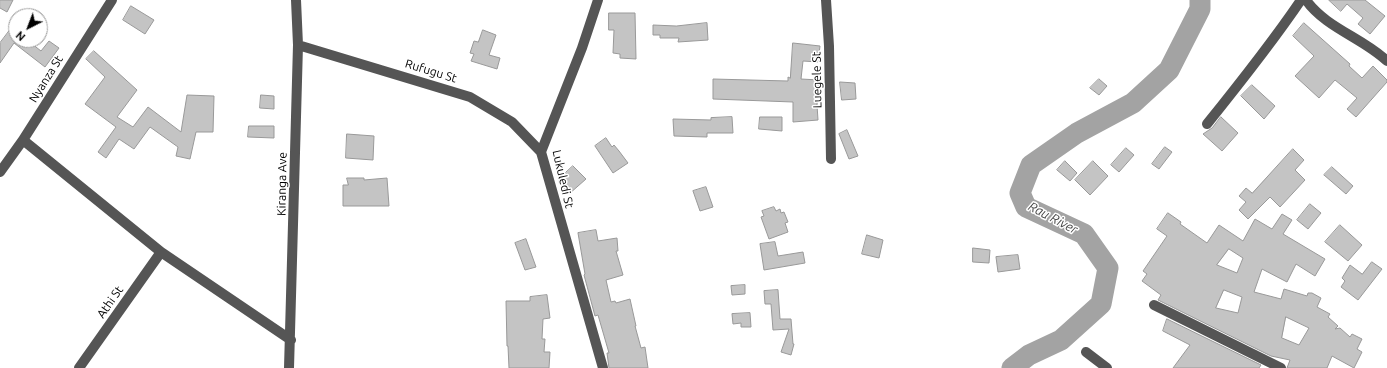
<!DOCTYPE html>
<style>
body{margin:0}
#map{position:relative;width:1387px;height:368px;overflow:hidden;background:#fff;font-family:Ubuntu,sans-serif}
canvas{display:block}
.north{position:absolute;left:8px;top:8px;width:40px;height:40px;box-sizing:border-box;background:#fff;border:1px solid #999;border-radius:50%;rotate:222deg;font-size:11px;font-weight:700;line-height:16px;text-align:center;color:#000}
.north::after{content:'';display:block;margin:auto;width:14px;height:18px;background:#000;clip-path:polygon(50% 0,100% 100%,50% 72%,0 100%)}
</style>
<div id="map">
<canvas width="1387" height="368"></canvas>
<div class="north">N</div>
</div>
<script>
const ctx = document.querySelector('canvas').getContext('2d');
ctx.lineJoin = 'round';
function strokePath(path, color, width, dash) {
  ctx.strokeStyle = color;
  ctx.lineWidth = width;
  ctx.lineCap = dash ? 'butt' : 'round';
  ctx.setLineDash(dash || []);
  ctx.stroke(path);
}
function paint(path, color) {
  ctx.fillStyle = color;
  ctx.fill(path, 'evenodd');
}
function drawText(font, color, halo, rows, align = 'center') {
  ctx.font = font + ' Ubuntu,sans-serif';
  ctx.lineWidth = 3;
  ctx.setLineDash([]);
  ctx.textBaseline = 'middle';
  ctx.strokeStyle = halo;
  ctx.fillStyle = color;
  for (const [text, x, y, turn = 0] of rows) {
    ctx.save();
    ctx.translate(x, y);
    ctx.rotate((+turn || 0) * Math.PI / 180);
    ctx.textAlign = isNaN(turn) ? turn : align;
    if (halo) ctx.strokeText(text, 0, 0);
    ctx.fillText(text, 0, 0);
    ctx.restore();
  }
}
strokePath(new Path2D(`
 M 1012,368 L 1029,355 L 1061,340 L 1101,304 L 1108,268 L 1084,234 L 1026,207 L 1020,193 L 1031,165 L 1077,133 L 1133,103 L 1169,70 L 1200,9 L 1200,0`), '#a3a3a3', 21);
const building = new Path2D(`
 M 0,0 L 13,0 L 7,12 L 0,8 Z
 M 1329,0 L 1365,0 L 1385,16 L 1370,34 L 1358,24 L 1363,18 L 1347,4 L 1341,11 Z
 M 131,6 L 154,20 L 145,34 L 123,20 Z
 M 609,13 L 635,13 L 636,59 L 620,58 L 620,54 L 613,53 L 614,30 L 609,30 Z
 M 707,23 L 708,40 L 678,42 L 679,38 L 660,38 L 660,35 L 653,35 L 653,25 L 676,26 Z
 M 1304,23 L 1350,64 L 1349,66 L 1362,78 L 1373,66 L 1387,80 L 1387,82 L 1356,117 L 1347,109 L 1357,98 L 1335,80 L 1319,98 L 1295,76 L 1314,56 L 1293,36 Z
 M 10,30 L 16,34 L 16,40 L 27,40 L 41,51 L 49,41 L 59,48 L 45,67 L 14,43 L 0,63 L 0,43 Z
 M 483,30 L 496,35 L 489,55 L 500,58 L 497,69 L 471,61 L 474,54 L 470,53 L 474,41 L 478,42 Z
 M 793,43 L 820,46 L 818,62 L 803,61 L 801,79 L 819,80 L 817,105 L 818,120 L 793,122 L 793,102 L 713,99 L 713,79 L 788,81 L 788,77 L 790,78 Z
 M 94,51 L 137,90 L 117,117 L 133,127 L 148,107 L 181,132 L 187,95 L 214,96 L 213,132 L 196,132 L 190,159 L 176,156 L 178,147 L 150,127 L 134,149 L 119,139 L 106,158 L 98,152 L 116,127 L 85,104 L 105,77 L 86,59 Z
 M 1099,79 L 1107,86 L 1099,95 L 1090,88 Z
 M 840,82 L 855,83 L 856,99 L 842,100 Z
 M 1252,85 L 1275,106 L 1264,119 L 1241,96 Z
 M 261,95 L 274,96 L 274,109 L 260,108 Z
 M 732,117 L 733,133 L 707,133 L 707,137 L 674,136 L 673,119 L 711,120 L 711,118 Z
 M 760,117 L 782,117 L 782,131 L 759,129 Z
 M 1221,117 L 1238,133 L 1222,151 L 1203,134 L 1212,128 Z
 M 249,126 L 274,126 L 274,138 L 248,137 Z
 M 847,130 L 858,156 L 849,159 L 839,134 Z
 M 347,134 L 374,136 L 373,160 L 346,158 Z
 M 606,138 L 612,147 L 614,145 L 619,151 L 628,163 L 613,173 L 595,146 Z
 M 1165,147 L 1172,152 L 1159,169 L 1152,164 Z
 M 1126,148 L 1134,155 L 1119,172 L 1111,165 Z
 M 1293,149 L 1304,160 L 1295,170 L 1305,180 L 1280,207 L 1270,197 L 1248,219 L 1239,210 L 1246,202 L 1239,196 L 1246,188 L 1252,193 Z
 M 1065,161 L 1077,173 L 1070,181 L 1057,170 Z
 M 1093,161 L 1108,176 L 1090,195 L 1075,180 Z
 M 573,166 L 586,179 L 569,194 L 559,183 L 559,179 Z
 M 1332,167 L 1353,186 L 1346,194 L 1324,175 Z
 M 347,178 L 364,178 L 364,180 L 387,178 L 389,206 L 343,206 L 343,185 L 348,185 Z
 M 706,187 L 713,207 L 700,211 L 693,191 Z
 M 1310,204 L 1321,213 L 1308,229 L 1297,220 Z
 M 774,207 L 776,211 L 780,209 L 781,213 L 784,212 L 788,222 L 785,223 L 788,232 L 769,239 L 761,217 L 764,216 L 762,211 Z
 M 1168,213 L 1181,222 L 1180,224 L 1207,243 L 1219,225 L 1243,241 L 1255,219 L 1272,229 L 1282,214 L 1292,220 L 1283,234 L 1325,259 L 1315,276 L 1296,264 L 1287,282 L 1262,269 L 1254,292 L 1281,299 L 1284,289 L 1307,296 L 1308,293 L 1312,293 L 1321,298 L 1317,307 L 1330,314 L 1328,317 L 1338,326 L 1335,329 L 1340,328 L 1350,337 L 1352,334 L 1362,339 L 1357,349 L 1362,352 L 1354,368 L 1332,356 L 1327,368 L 1287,368 L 1290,360 L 1271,356 L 1158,300 L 1161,295 L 1142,281 L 1147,274 L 1143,271 L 1167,236 L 1157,229 ZM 1229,249 L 1243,258 L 1237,273 L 1217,265 ZM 1224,290 L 1242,297 L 1238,313 L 1216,308 ZM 1286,317 L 1309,328 L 1299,345 L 1282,338 Z
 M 1340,225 L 1362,245 L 1348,261 L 1325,242 Z
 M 596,230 L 598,241 L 617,238 L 618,251 L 616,251 L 623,275 L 606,280 L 611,302 L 615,301 L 616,303 L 630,299 L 636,326 L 635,326 L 641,348 L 645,347 L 648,368 L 609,368 L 607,353 L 609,353 L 598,315 L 595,316 L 584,275 L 585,274 L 578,233 Z
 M 867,235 L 883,240 L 879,258 L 862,254 Z
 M 526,239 L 536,267 L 525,270 L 515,243 Z
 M 775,242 L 778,256 L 803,252 L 805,263 L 764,270 L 760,244 Z
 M 973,248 L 990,250 L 989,263 L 973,262 Z
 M 1018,255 L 1020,269 L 998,272 L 996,257 Z
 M 1372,262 L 1382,269 L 1358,300 L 1341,287 L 1345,281 L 1342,278 L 1350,265 L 1362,274 Z
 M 745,285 L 745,294 L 732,295 L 731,286 Z
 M 778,290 L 780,319 L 791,319 L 793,344 L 794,344 L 791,355 L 781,352 L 789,329 L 773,330 L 771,304 L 765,304 L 764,291 Z
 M 547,295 L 550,318 L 543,319 L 542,339 L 545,339 L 544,352 L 550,352 L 549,368 L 509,368 L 508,346 L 507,346 L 506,301 L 530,301 L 530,297 Z
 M 750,313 L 751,327 L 741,327 L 741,323 L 733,324 L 732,314 Z
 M 1167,319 L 1261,365 L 1259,368 L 1173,368 L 1190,345 L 1163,331 Z`);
paint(building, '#c4c4c4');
strokePath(building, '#999', 1);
strokePath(new Path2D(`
 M 598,0 L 582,48 L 541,152 L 603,368
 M 826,0 L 829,46 L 831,159
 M 1306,0 C 1326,28 1363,38 1387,61
 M 298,45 L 470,97 L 512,122 L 541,152
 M 1207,124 C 1240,83 1272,43 1301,0
 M 23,140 L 161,252 L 291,340
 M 0,172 L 23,140 L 112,0
 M 1154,305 L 1281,368
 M 1086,352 L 1107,368
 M 79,368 L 161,252
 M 289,368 L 298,45 L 296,0`), '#555', 10);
drawText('12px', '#000', '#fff', [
 ["Rufugu St",431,71,17],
 ["Nyanza St",46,79,-58],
 ["Luegele St",817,80,-91],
 ["Lukuledi St",563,179,77],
 ["Kiranga Ave",282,184,-89],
 ["Athi St",110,302,-55]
]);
drawText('italic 13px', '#444', '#fff', [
 ["Rau River",1053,218,28]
]);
</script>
